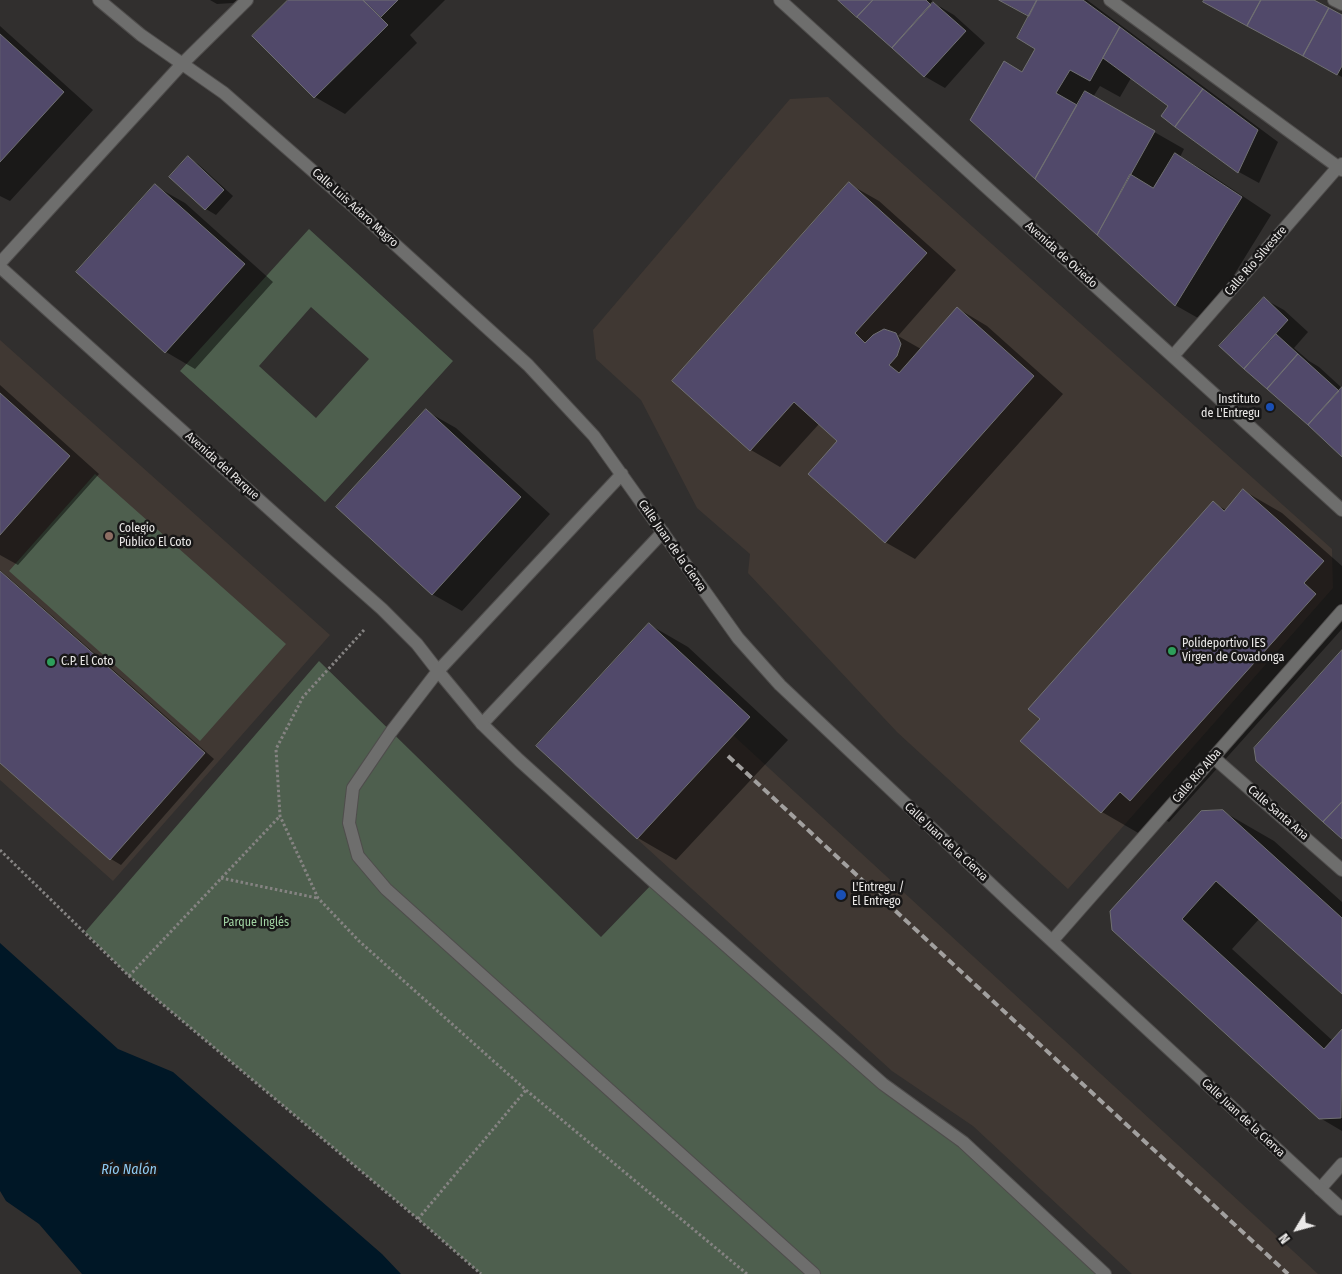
<!DOCTYPE html>
<meta charset="utf-8">
<style>
body{margin:0}
#map{position:relative;width:1342px;height:1274px;overflow:hidden;background:#312f2e;font-family:"Fira Sans Condensed",sans-serif}
canvas{display:block}
.north{position:absolute;left:1272px;top:1204px;width:50px;height:50px;-webkit-text-stroke:4px #181717;paint-order:stroke;rotate:233deg;font-size:14px;font-weight:700;line-height:20px;text-align:center;color:#ebe9e8}
.north::after{content:'';display:block;margin:auto;width:18px;height:22px;background:#ebe9e8;clip-path:polygon(50% 0,100% 100%,50% 72%,0 100%)}
</style>
<div id="map">
<canvas width="1342" height="1274"></canvas>
<div class="north">N</div>
</div>
<script>
const ctx = document.querySelector('canvas').getContext('2d');
ctx.lineJoin = 'round';
function paint(path, color) {
  ctx.fillStyle = color;
  ctx.fill(path, 'evenodd');
}
function strokePath(path, color, width, dash) {
  ctx.strokeStyle = color;
  ctx.lineWidth = width;
  ctx.lineCap = dash ? 'butt' : 'round';
  ctx.setLineDash(dash || []);
  ctx.stroke(path);
}
function drawText(font, color, halo, rows, align = 'center') {
  ctx.font = font + ' "Fira Sans Condensed",sans-serif';
  ctx.lineWidth = 5;
  ctx.setLineDash([]);
  ctx.textBaseline = 'middle';
  ctx.strokeStyle = halo;
  ctx.fillStyle = color;
  for (const [text, x, y, turn = 0] of rows) {
    ctx.save();
    ctx.translate(x, y);
    ctx.rotate((+turn || 0) * Math.PI / 180);
    ctx.textAlign = isNaN(turn) ? turn : align;
    if (halo) ctx.strokeText(text, 0, 0);
    ctx.fillText(text, 0, 0);
    ctx.restore();
  }
}
paint(new Path2D(`
 M 828,97 L 1332,549 L 1333,588 L 1068,889 L 897,732 L 748,573 L 750,554 L 697,508 L 641,400 L 596,359 L 593,330 L 790,99 Z
 M 0,340 L 330,635 L 113,881 L 0,780 Z
 M 733,735 L 1318,1274 L 1132,1274 L 973,1126 L 892,1071 L 637,839 Z`), '#403833');
paint(new Path2D(`
 M 309,229 L 453,361 L 325,502 L 180,371 ZM 311,307 L 369,359 L 316,418 L 259,366 Z
 M 95,474 L 286,644 L 200,741 L 9,571 Z
 M 319,661 L 601,937 L 654,882 L 883,1084 L 963,1142 L 1105,1274 L 481,1274 L 418,1219 L 129,976 L 85,932 Z`), '#4e5f4e');
paint(new Path2D(`
 M 0,943 L 118,1049 L 173,1072 L 382,1254 L 401,1274 L 82,1274 L 39,1224 L 6,1201 L 0,1191 Z`), '#001726');
paint(new Path2D(`
 M 210,0 L 237,0 L 233,3 L 217,4 Z
 M 290,0 L 445,0 L 410,35 L 417,43 L 345,114 L 315,97 Z
 M 841,0 L 931,0 L 937,5 L 954,15 L 985,43 L 945,88 L 924,76 Z
 M 1001,0 L 1087,0 L 1278,142 L 1259,183 L 1239,172 L 1163,116 L 1170,106 L 1131,78 L 1120,97 L 1100,86 L 1093,97 L 1184,149 L 1180,157 L 1205,171 L 1271,215 L 1205,322 L 1175,305 L 972,120 L 1022,73 L 1037,48 L 1030,16 Z
 M 1205,0 L 1312,0 L 1342,16 L 1342,77 L 1224,13 Z
 M 0,26 L 93,110 L 10,201 L 0,196 Z
 M 188,158 L 198,164 L 233,196 L 216,215 L 206,209 L 171,177 Z
 M 849,184 L 879,201 L 956,270 L 898,336 L 921,349 L 957,308 L 987,326 L 1063,394 L 915,559 L 885,542 L 839,441 L 819,424 L 780,467 L 751,450 Z
 M 155,186 L 185,203 L 273,282 L 195,369 L 166,352 Z
 M 1264,299 L 1284,310 L 1308,332 L 1294,348 L 1309,361 L 1319,367 L 1342,388 L 1342,455 L 1245,368 Z
 M 0,385 L 99,474 L 18,565 L 0,555 Z
 M 426,411 L 456,428 L 550,514 L 462,611 L 432,594 Z
 M 1244,491 L 1282,513 L 1342,566 L 1342,629 L 1169,822 L 1157,815 L 1140,834 L 1102,812 L 1042,719 L 1213,503 L 1226,510 Z
 M 0,570 L 214,759 L 121,865 L 111,859 L 0,761 Z
 M 650,625 L 688,647 L 788,740 L 676,860 L 638,838 L 538,746 Z
 M 1222,811 L 1274,841 L 1342,902 L 1342,993 L 1260,918 L 1232,949 L 1333,1041 L 1342,1031 L 1342,1131 L 1320,1118 L 1113,930 Z`), '#0007');
const building = new Path2D(`
 M 288,0 L 363,0 L 388,25 L 314,98 L 252,36 Z
 M 363,0 L 398,0 L 381,17 Z
 M 838,0 L 873,0 L 857,17 Z
 M 873,0 L 926,0 L 931,5 L 892,48 L 857,17 Z
 M 999,0 L 1037,0 L 1029,16 Z
 M 1037,0 L 1083,0 L 1120,27 L 1090,81 L 1070,70 L 1056,93 L 1077,105 L 1035,179 L 970,120 L 1004,61 L 1022,72 L 1035,49 L 1017,38 Z
 M 1204,0 L 1261,0 L 1247,26 L 1203,2 Z
 M 1261,0 L 1314,0 L 1329,8 L 1303,56 L 1247,26 Z
 M 933,2 L 966,31 L 924,77 L 892,48 Z
 M 1329,8 L 1342,15 L 1342,66 L 1337,75 L 1303,56 Z
 M 1120,27 L 1203,89 L 1175,127 L 1161,116 L 1168,106 L 1103,58 Z
 M 0,34 L 64,92 L 0,162 Z
 M 1203,89 L 1258,130 L 1238,173 L 1175,127 Z
 M 1085,91 L 1155,131 L 1097,235 L 1035,179 Z
 M 1175,153 L 1242,197 L 1175,306 L 1097,235 L 1130,174 L 1153,188 Z
 M 188,156 L 224,190 L 205,210 L 169,177 Z
 M 849,182 L 927,253 L 855,333 L 865,343 L 873,335 L 884,329 L 896,333 L 901,344 L 897,356 L 889,365 L 899,373 L 957,307 L 1034,376 L 885,543 L 808,474 L 837,441 L 794,402 L 750,451 L 672,381 Z
 M 155,184 L 245,264 L 165,353 L 76,272 Z
 M 1264,297 L 1288,320 L 1244,369 L 1219,346 Z
 M 1276,334 L 1298,354 L 1267,389 L 1244,369 Z
 M 1298,354 L 1339,391 L 1308,425 L 1267,389 Z
 M 1342,387 L 1342,457 L 1308,425 Z
 M 0,393 L 70,456 L 0,535 Z
 M 426,409 L 521,497 L 432,595 L 336,507 Z
 M 1243,489 L 1324,561 L 1304,583 L 1316,594 L 1130,801 L 1120,792 L 1101,813 L 1020,741 L 1040,719 L 1028,709 L 1213,501 L 1224,511 Z
 M 0,571 L 205,753 L 110,860 L 0,763 Z
 M 649,623 L 750,717 L 637,839 L 536,746 Z
 M 1342,650 L 1342,802 L 1323,822 L 1256,761 L 1254,748 Z
 M 1342,802 L 1342,839 L 1323,822 Z
 M 1223,810 L 1342,918 L 1342,994 L 1216,881 L 1182,919 L 1324,1049 L 1342,1029 L 1341,1118 L 1319,1119 L 1112,930 L 1110,911 L 1201,811 Z`);
paint(building, '#51496a');
strokePath(building, '#707072', 1);
const service = new Path2D(`
 M 482,724 L 663,532`);
const pedestrian = new Path2D(`
 M 1320,1189 L 1342,1164`);
const minor = new Path2D(`
 M 99,0 L 141,35 L 224,93 L 355,208 L 528,365 L 594,436 L 738,638 L 780,685 L 1013,905 L 1342,1209
 M 1110,0 L 1342,170
 M 1334,0 L 1342,4
 M 0,263 L 182,64 L 247,0
 M 0,267 L 296,533 L 382,609 L 417,644 L 438,671 L 482,724 L 519,760 L 654,882 L 883,1084 L 963,1142 L 1105,1274
 M 1173,356 L 1338,167 L 1342,164
 M 622,474 L 438,671 L 391,732 L 353,788 L 349,823 L 358,856 L 386,889 L 814,1274
 M 1213,757 L 1342,870
 M 1052,941 L 1342,611`);
const tertiary = new Path2D(`
 M 780,0 L 1342,510`);
strokePath(service, '#4f4d4c', 14);
strokePath(pedestrian, '#4f4d4c', 14);
strokePath(minor, '#4f4d4c', 14);
strokePath(tertiary, '#4f4d4c', 14);
strokePath(new Path2D(`
 M 364,630 L 303,697 L 276,749 L 280,816 L 318,898 L 359,941 L 526,1090 L 747,1274
 M 0,850 L 129,976 L 418,1219 L 481,1274
 M 221,878 L 317,898
 M 129,976 L 280,816
 M 418,1219 L 526,1090`), '#858382', 3, [2.5, 2.5]);
strokePath(service, '#6e6e6d', 12);
strokePath(pedestrian, '#6e6e6d', 12);
strokePath(minor, '#6e6e6d', 12);
strokePath(tertiary, '#6e6e6d', 12);
strokePath(new Path2D(`
 M 728,756 L 1288,1274`), '#a2a09f', 4, [8, 4]);
for (const [x, y, r, color] of [
 [1270,407,5,"#1a4fb4"],
 [109,536,5,"#8d6e63"],
 [1172,651,5,"#2e9e5b"],
 [51,662,5,"#2e9e5b"],
 [841,895,6,"#1a4fb4"]
]) {
  const dot = new Path2D();
  dot.arc(x, y, r, 0, 2 * Math.PI);
  ctx.fillStyle = color;
  ctx.fill(dot);
  strokePath(dot, '#181717', 2);
}
drawText('12px', '#ebe9e8', '#181717', [
 ["Calle Luis Adaro Magro",355,208,42],
 ["Avenida de Oviedo",1061,255,42],
 ["Calle Río Silvestre",1256,261,-49],
 ["Avenida del Parque",222,466,42],
 ["Calle Juan de la Cierva",672,546,55],
 ["Calle Río Alba",1197,776,-49],
 ["Calle Santa Ana",1278,813,41],
 ["Calle Juan de la Cierva",946,842,43],
 ["Calle Juan de la Cierva",1243,1118,43]
]);
drawText('12px', '#ebe9e8', '#181717', [
 ["Instituto",1260,400,"right"],
 ["de L'Entregu",1260,414,"right"],
 ["Colegio",119,529],
 ["Público El Coto",119,543],
 ["Polideportivo IES",1182,644],
 ["Virgen de Covadonga",1182,658],
 ["C.P. El Coto",61,662],
 ["L'Entregu /",852,888],
 ["El Entrego",852,902]
], 'left');
drawText('12px', '#a1d3a3', '#181717', [
 ["Parque Inglés",256,923]
]);
drawText('italic 14px', '#8fccf4', '#181717', [
 ["Río Nalón",129,1170]
]);
</script>
